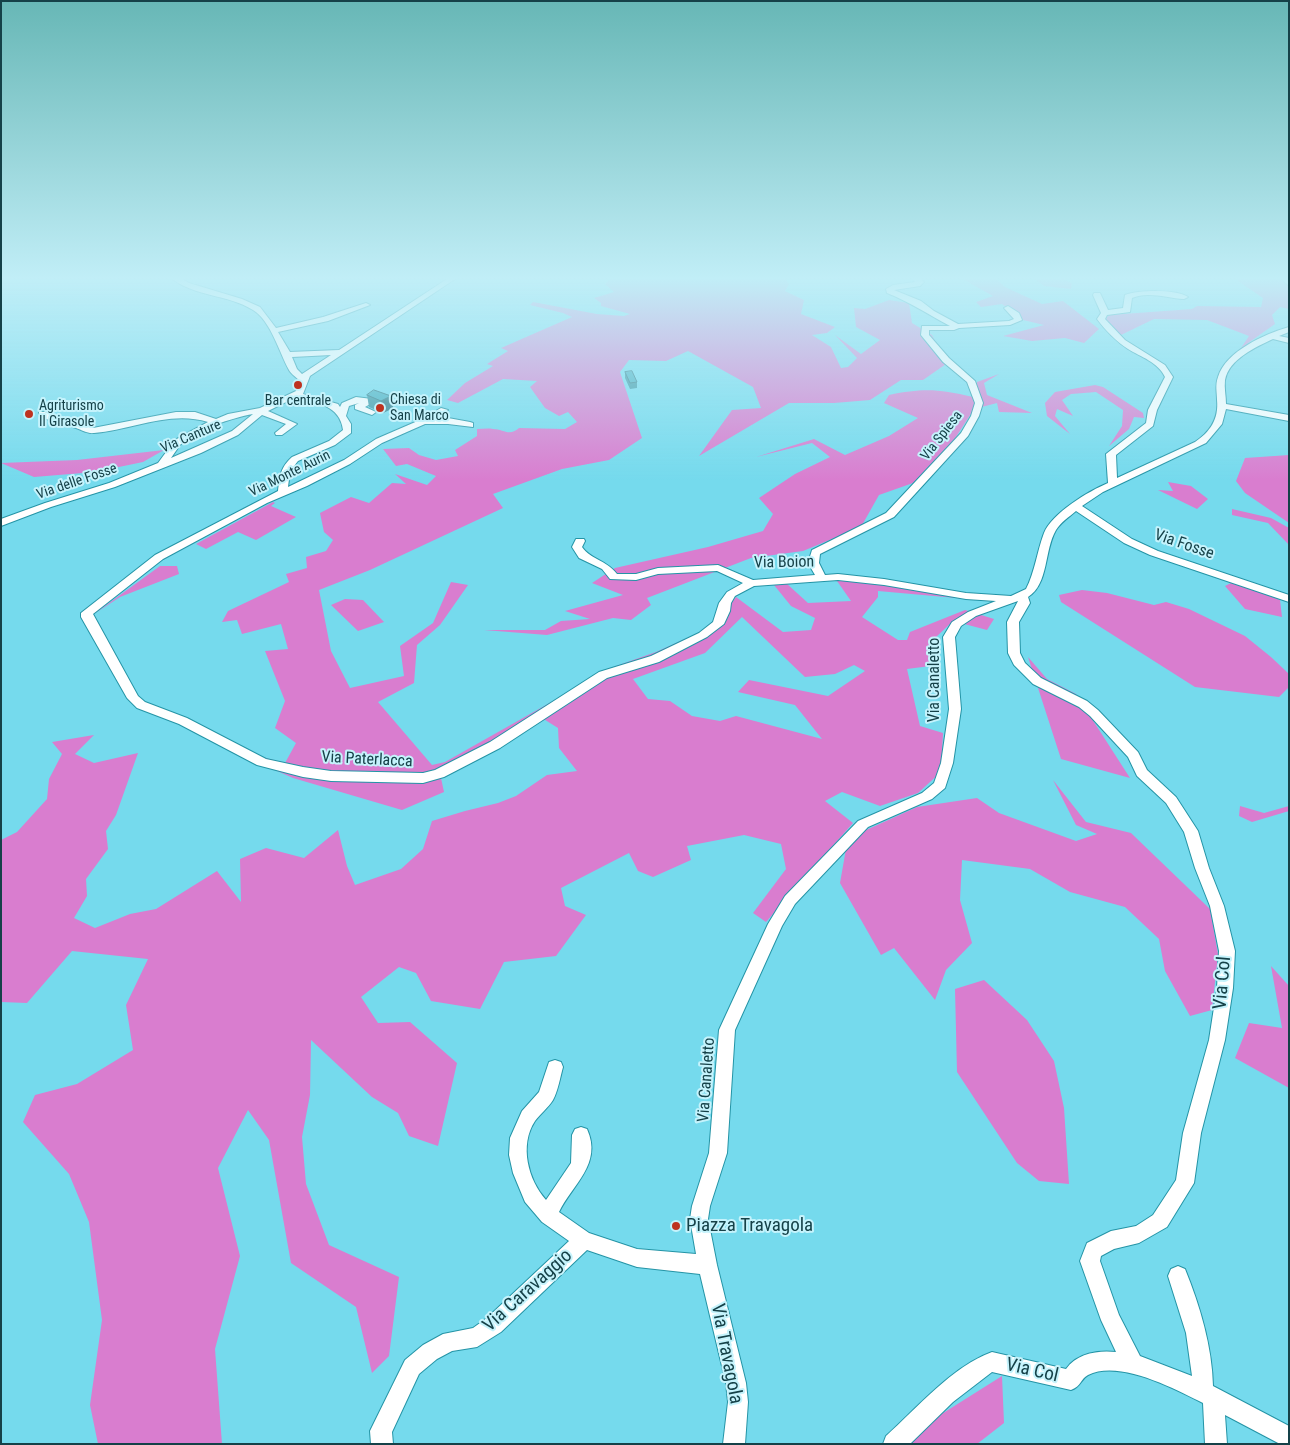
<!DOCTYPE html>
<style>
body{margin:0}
#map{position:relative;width:1290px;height:1445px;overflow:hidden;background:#75daed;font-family:"Roboto Condensed",sans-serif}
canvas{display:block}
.frame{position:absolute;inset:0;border:2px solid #154148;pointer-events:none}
</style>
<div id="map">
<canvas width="1290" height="1445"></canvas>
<div class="frame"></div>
</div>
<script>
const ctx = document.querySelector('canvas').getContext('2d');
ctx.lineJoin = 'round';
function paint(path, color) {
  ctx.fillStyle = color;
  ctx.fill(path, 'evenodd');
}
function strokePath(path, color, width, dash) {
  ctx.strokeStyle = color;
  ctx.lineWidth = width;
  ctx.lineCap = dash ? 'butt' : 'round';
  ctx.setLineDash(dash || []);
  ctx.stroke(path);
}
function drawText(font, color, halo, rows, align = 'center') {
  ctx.font = font + ' "Roboto Condensed",sans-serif';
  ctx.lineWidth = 4;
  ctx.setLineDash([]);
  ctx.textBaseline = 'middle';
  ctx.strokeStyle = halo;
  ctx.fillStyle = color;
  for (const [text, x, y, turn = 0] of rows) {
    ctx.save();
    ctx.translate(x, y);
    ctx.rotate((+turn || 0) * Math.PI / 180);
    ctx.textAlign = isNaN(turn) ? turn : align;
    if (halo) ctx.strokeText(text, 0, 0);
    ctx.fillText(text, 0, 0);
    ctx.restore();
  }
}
paint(new Path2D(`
 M 612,277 L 784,277 L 789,284 L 785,291 L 804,300 L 801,314 L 835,327 L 827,333 L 812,335 L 831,347 L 841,368 L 848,367 L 857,358 L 835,335 L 861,354 L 880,340 L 856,327 L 854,308 L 865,309 L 889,300 L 909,303 L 912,323 L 932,335 L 946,364 L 923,380 L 901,380 L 870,400 L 834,403 L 789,403 L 699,456 L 732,410 L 761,408 L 753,387 L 688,351 L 666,361 L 629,360 L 620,372 L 642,438 L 609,460 L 562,469 L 493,494 L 503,508 L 370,570 L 319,590 L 331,651 L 350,688 L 404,676 L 400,646 L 433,623 L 451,582 L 468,585 L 440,625 L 417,645 L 414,683 L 378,702 L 432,765 L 445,762 L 553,701 L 599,672 L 656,652 L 696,634 L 713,624 L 736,597 L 783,632 L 811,630 L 815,618 L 791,606 L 774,585 L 786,583 L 808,603 L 851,601 L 837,581 L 873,577 L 990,601 L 878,591 L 878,597 L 862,617 L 898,640 L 907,640 L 910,632 L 965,610 L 994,619 L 987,630 L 953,621 L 934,639 L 938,665 L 907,669 L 920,726 L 943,733 L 941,772 L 918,793 L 880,806 L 842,792 L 825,801 L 853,823 L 766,922 L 753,913 L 786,869 L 781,844 L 744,835 L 687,846 L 691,860 L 653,877 L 638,871 L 629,853 L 561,888 L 565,906 L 586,915 L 556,956 L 504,962 L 480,1009 L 431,1001 L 416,973 L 399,967 L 361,997 L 378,1023 L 410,1022 L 457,1063 L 438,1146 L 409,1136 L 398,1113 L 372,1097 L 311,1040 L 310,1095 L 302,1137 L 306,1184 L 329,1245 L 399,1277 L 389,1356 L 372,1373 L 356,1307 L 291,1263 L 269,1140 L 248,1110 L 218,1168 L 240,1256 L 215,1349 L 222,1444 L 98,1444 L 90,1405 L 102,1320 L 89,1222 L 69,1174 L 23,1122 L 35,1095 L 77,1084 L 133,1050 L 126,1005 L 148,959 L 72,951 L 27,1003 L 1,1002 L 1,840 L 17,832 L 47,799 L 49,779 L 62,754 L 52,742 L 94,735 L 75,754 L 94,763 L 138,753 L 116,815 L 106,831 L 108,849 L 86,879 L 87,896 L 74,918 L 95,928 L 130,914 L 156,909 L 217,871 L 241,902 L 240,859 L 266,848 L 304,858 L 338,830 L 347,866 L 355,885 L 401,869 L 423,849 L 432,821 L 465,811 L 498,803 L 516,796 L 547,775 L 577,771 L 559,748 L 558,728 L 542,718 L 441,778 L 444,792 L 402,810 L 293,778 L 223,747 L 285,763 L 296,743 L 275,728 L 285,701 L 265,651 L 288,649 L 281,624 L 242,634 L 237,620 L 222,622 L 228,611 L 289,582 L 286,574 L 307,568 L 306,557 L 326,551 L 333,540 L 324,532 L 320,513 L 351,497 L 369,503 L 392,483 L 406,484 L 395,474 L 427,485 L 436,476 L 407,464 L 396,466 L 383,449 L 409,448 L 419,455 L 436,460 L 458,456 L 455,450 L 477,436 L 477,429 C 482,429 488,428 493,429 C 504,429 509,437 519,428 L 565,429 L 577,422 L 568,412 L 559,416 L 545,408 L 530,387 L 537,381 L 503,379 L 458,403 L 447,400 L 465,383 L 493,366 L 487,364 L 508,351 L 501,348 L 572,317 L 563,313 L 530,305 L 533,302 L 597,314 L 624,316 L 630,314 L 601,306 L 601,303 L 594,298 L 614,292 L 605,284 ZM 742,617 L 805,677 L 835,674 L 854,665 L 865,671 L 828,696 L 749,680 L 738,692 L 795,705 L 822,739 L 736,716 L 720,721 L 692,716 L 670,701 L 648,699 L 633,679 L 705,653 Z
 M 959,277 L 995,277 L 1005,287 L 1042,304 L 1063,301 L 1099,329 L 1084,343 L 1065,338 L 1032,341 L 1003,336 L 1044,325 L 1023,320 L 1002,304 L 981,307 L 976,302 L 993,296 Z
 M 1032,277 L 1059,277 L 1072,283 L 1071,289 L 1044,286 Z
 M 1238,277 L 1289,277 L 1289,309 L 1280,307 L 1272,315 L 1275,324 L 1241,348 L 1249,336 L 1207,320 L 1154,319 L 1121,335 L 1105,319 L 1109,315 L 1192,309 L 1197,306 L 1261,307 L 1263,298 L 1238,281 Z
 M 999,374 L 984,383 L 987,395 L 1032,413 L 999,412 L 997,403 L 974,409 L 954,440 L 913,483 L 879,495 L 861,527 L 803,551 L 751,558 L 647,598 L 651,605 L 631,620 L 613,618 L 547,635 L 484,630 L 545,630 L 561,621 L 590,619 L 565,611 L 623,595 L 592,583 L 615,568 L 708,547 L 763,531 L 773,514 L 759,498 L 795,474 L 830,457 L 812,443 L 756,457 L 814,439 L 845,455 L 889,436 L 918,418 L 884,403 L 889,395 C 923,388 939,389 973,397 L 977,382 Z
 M 1095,385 L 1103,387 L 1143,413 L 1144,418 L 1134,417 L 1129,429 L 1109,446 L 1122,426 L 1123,410 L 1096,392 L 1071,394 L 1062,400 L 1073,416 L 1057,409 L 1055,416 L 1070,434 L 1047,416 L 1045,403 L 1055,392 Z
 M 164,450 L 143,462 L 95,472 L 34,477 L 1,463 L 77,460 Z
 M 1289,455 L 1289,523 L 1245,493 L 1236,481 L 1245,458 Z
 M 1168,482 L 1191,486 L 1208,499 L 1197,509 L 1158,490 L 1173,491 Z
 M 273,502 L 275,503 L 271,506 L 296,517 L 256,540 L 238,532 L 206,549 L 196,544 Z
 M 1232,509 L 1271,518 L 1289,528 L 1289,545 L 1268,523 L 1232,515 Z
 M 160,566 L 177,566 L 179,574 L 120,597 L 94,614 Z
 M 1233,582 L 1280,600 L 1282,617 L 1245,609 L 1225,586 Z
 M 1082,590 L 1107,593 L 1154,605 L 1166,602 L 1189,609 L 1245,636 L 1271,657 L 1289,674 L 1289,687 L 1279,697 L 1195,687 L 1061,602 L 1059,595 Z
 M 345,599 L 363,600 L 384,622 L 358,631 L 331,605 Z
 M 1028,657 L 1047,679 L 1076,694 L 1130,778 L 1061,759 Z
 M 1053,780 L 1086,822 L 1131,833 L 1210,909 L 1218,954 L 1212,1010 L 1190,1016 L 1165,971 L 1159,939 L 1125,907 L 1070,892 L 1030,869 L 962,860 L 960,900 L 972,943 L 946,970 L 935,1000 L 894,948 L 881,955 L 840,883 L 846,849 L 864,831 L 917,807 L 977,798 L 999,813 L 1076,841 L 1097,834 L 1076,825 Z
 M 1240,806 L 1264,813 L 1289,806 L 1289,811 L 1252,822 L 1239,816 Z
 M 1271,966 L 1289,986 L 1289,1088 L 1235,1058 L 1249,1023 L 1282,1028 Z
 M 984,980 L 1027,1020 L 1054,1061 L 1064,1108 L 1069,1184 L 1039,1181 L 1017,1163 L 957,1072 L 955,989 Z
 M 1002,1376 L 1004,1423 L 977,1444 L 894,1444 Z`), '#d97dcf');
const minor = new Path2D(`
 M 170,277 L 179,277 L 189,283 L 242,299 L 260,307 L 276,328 L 323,317 L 366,303 L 370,305 L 328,321 L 278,332 L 290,352 L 339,350 L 450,277 L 458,277 L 310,376 L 303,394 L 338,404 L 340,407 L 342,403 L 356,397 L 372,399 L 372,403 L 365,407 L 376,412 L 372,415 L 355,409 L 355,405 L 359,403 L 349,406 L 346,416 L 351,424 L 351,433 L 335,445 L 298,461 L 290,471 L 288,487 L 344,460 L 376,439 L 420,420 L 441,408 L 448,410 L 435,419 L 448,418 L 470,422 L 473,423 L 473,427 L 448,424 L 425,424 L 382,443 L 350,464 L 307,486 L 267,503 L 163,559 L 93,614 L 138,696 L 145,702 L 187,718 L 266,759 L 303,767 L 331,771 L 423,773 L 435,770 L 490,742 L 599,672 L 651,656 L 699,633 L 713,622 L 719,603 L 727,592 L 743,583 L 717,571 L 658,574 L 636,580 L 610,579 L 602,569 L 579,558 L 572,547 L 576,539 L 584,539 L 585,541 L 582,547 C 591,560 605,559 617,574 L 636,574 L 658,568 L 718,565 L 753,580 L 815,575 L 808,563 L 812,550 L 886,513 L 961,433 L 971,416 L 975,403 L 967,382 L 943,362 L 921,335 L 922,326 L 950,326 C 929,315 910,302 887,293 L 886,289 L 893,285 L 915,282 L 911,277 L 919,277 L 924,282 L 920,286 L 894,290 L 921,301 L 934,311 L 958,324 L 1009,321 L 1014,319 L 1004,308 L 1008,306 L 1019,313 L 1022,320 L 1010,325 L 959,328 L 954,330 L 929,330 L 929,335 L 949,358 L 975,381 L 983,403 L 979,416 L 968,436 L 894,517 L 820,554 L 819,563 L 825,575 L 838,574 L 884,579 L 966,593 L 1011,596 L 1026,589 C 1035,572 1037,551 1044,533 C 1052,513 1089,491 1108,483 L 1106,454 L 1146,423 L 1148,410 L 1165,377 C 1158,362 1141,357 1128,349 C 1116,341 1106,331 1097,319 L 1101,313 L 1093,295 L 1094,293 L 1100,293 L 1108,310 L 1123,308 L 1125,295 C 1139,290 1176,289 1188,297 L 1184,299 C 1168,298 1147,291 1132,298 L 1130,312 L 1107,315 L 1105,319 L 1125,340 L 1165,365 L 1173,377 L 1157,410 L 1153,426 L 1116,455 L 1117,478 L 1195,442 C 1210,432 1219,419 1217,400 C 1217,392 1215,385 1218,377 C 1226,351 1265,334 1289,327 L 1289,332 L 1279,336 L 1289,338 L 1289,343 L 1273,339 C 1256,347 1229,359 1225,380 C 1224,388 1226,396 1226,404 L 1289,415 L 1289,421 L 1226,409 L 1222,424 L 1206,443 L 1103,492 L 1082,506 L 1132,539 L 1158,551 L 1289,595 L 1289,602 L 1150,555 L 1124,543 L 1076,511 C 1069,517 1061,522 1056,530 C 1044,550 1049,584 1028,597 L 1030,603 L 1019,622 L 1020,653 L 1025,663 L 1041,678 L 1087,701 L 1098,710 L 1138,752 L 1147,770 L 1176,797 L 1198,831 L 1209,868 L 1224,906 L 1235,951 L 1233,988 L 1225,1040 L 1201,1133 L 1194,1183 L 1167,1227 L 1139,1243 L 1114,1249 L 1101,1256 L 1100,1261 L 1119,1315 L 1140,1356 L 1192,1376 L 1186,1333 L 1168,1276 L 1171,1269 L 1178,1266 L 1185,1269 C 1200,1306 1212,1346 1213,1386 L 1289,1426 L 1289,1444 L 1280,1444 L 1225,1415 L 1227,1444 L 1205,1444 L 1203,1403 C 1175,1389 1119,1359 1088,1375 C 1080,1379 1082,1386 1071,1390 L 992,1372 L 953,1402 L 910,1444 L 883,1444 L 886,1436 C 917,1408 953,1366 992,1352 L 1066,1369 C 1077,1353 1099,1350 1116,1352 L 1101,1320 L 1080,1261 L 1087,1243 L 1111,1231 L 1136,1226 L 1153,1215 L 1176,1180 L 1183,1133 L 1209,1040 L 1217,988 L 1219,951 L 1210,906 L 1195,868 L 1184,832 L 1166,803 L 1137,776 L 1128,757 L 1090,716 L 1079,707 L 1033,684 L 1014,665 L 1008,653 L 1007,622 L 1018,601 L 976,616 L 961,626 L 955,637 L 961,709 L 953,763 L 945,788 L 932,799 L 868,827 L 795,904 L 782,926 L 735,1030 L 727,1153 L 710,1206 L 708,1219 L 717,1265 L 746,1383 L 748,1402 L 745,1444 L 723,1444 L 728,1402 L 726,1383 L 700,1274 L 637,1267 L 587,1250 L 501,1332 L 477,1347 L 452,1351 L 437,1359 L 419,1374 L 392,1432 L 393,1444 L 371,1444 L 370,1431 L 405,1360 L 423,1345 L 443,1334 L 473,1328 L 487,1318 L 569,1241 L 542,1222 L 525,1202 L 513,1173 L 509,1155 L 510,1138 L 522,1111 L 539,1092 L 549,1062 L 555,1060 L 561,1062 L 563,1067 C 560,1078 558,1091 553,1100 C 548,1108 540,1114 535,1121 C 519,1145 528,1180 546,1200 L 571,1163 L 572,1135 L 575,1129 L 581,1127 L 587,1129 C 603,1164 572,1185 559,1212 L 589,1233 L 637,1249 L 696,1254 L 690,1219 L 692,1206 L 709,1153 L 719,1030 L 768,924 L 785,896 L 858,821 L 922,793 L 934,783 L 941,763 L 949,709 L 943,637 L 952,622 L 968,612 L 996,601 L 966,599 L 884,585 L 838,580 L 754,586 L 735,596 L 731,603 L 730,611 L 724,624 L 707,637 L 659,662 L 607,678 L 500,748 L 444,777 L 423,783 L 331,781 L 303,777 L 257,765 L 179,724 L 137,708 L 127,698 L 81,617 L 81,613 L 155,555 L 278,491 C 280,476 280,468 292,457 L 329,441 L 343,430 C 340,405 317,403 296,397 L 268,411 L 297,424 L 282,435 L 276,435 L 275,433 L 286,424 L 262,415 L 238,435 L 201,453 L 115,487 L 51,507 L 1,526 L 1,519 L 45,503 L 109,483 L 158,463 L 175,440 L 208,422 C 170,410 132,430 94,433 C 88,434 82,430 76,428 C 62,423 52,422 39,416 L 39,412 L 45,412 L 62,420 L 93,428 L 176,412 L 195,412 L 216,419 L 228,414 L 260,408 L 296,391 L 300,381 C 296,377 291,374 289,370 C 279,352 271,321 253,310 C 228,294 193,297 170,277 ZM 331,355 L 302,374 L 297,369 L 292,357 ZM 253,414 L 232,431 L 171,458 C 174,454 177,449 180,445 C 194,430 232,418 253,414 Z
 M 1280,277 L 1287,277 L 1289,286 Z`);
strokePath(minor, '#2494a6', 2);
paint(minor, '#fff');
paint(new Path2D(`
 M 625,372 L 637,382 L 637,388 L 630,389 L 625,378 Z
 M 367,395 L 391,396 L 393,408 L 383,413 L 369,407 Z`), '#3a95a4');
paint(new Path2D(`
 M 391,396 L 393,408 L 383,413 L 381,401 Z`), '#307986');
const building = new Path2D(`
 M 632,371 L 637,382 L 630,383 L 625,372 Z
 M 374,390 L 391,396 L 381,401 L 367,395 Z`);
paint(building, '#44adbf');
strokePath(building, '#307986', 1);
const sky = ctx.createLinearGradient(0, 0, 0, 480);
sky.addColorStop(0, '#67b7b6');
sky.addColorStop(0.58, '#c1eef7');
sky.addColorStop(1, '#c1eef700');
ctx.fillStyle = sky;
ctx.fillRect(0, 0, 1290, 480);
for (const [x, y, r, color] of [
 [298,385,5,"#be3220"],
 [380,408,5,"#be3220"],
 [29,414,5,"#be3220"],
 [676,1226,5,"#be3220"]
]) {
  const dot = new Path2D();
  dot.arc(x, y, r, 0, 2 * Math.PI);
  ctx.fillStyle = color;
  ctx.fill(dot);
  strokePath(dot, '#c5f3fc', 2);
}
drawText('14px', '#154148', '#c5f3fc', [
 ["Chiesa di",390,400],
 ["San Marco",390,416],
 ["Bar centrale",298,401,"center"],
 ["Agriturismo",39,406],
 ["Il Girasole",39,422]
], 'left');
drawText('14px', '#154148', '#c5f3fc', [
 ["Via Spiesa",942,436,-52],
 ["Via Canture",191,437,-23],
 ["Via Monte Aurin",290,474,-26],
 ["Via delle Fosse",77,482,-19]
]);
drawText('16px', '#154148', '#c5f3fc', [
 ["Via Fosse",1184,545,19],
 ["Via Boion",784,563,-1],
 ["Via Canaletto",935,680,-90],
 ["Via Paterlacca",367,760,3],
 ["Via Canaletto",707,1080,-86]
]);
drawText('19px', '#154148', '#c5f3fc', [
 ["Via Col",1223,983,-85],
 ["Via Caravaggio",528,1291,-42],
 ["Via Travagola",726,1354,79],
 ["Via Col",1032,1371,13]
]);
drawText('19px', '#154148', '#c5f3fc', [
 ["Piazza Travagola",686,1226]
], 'left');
</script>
